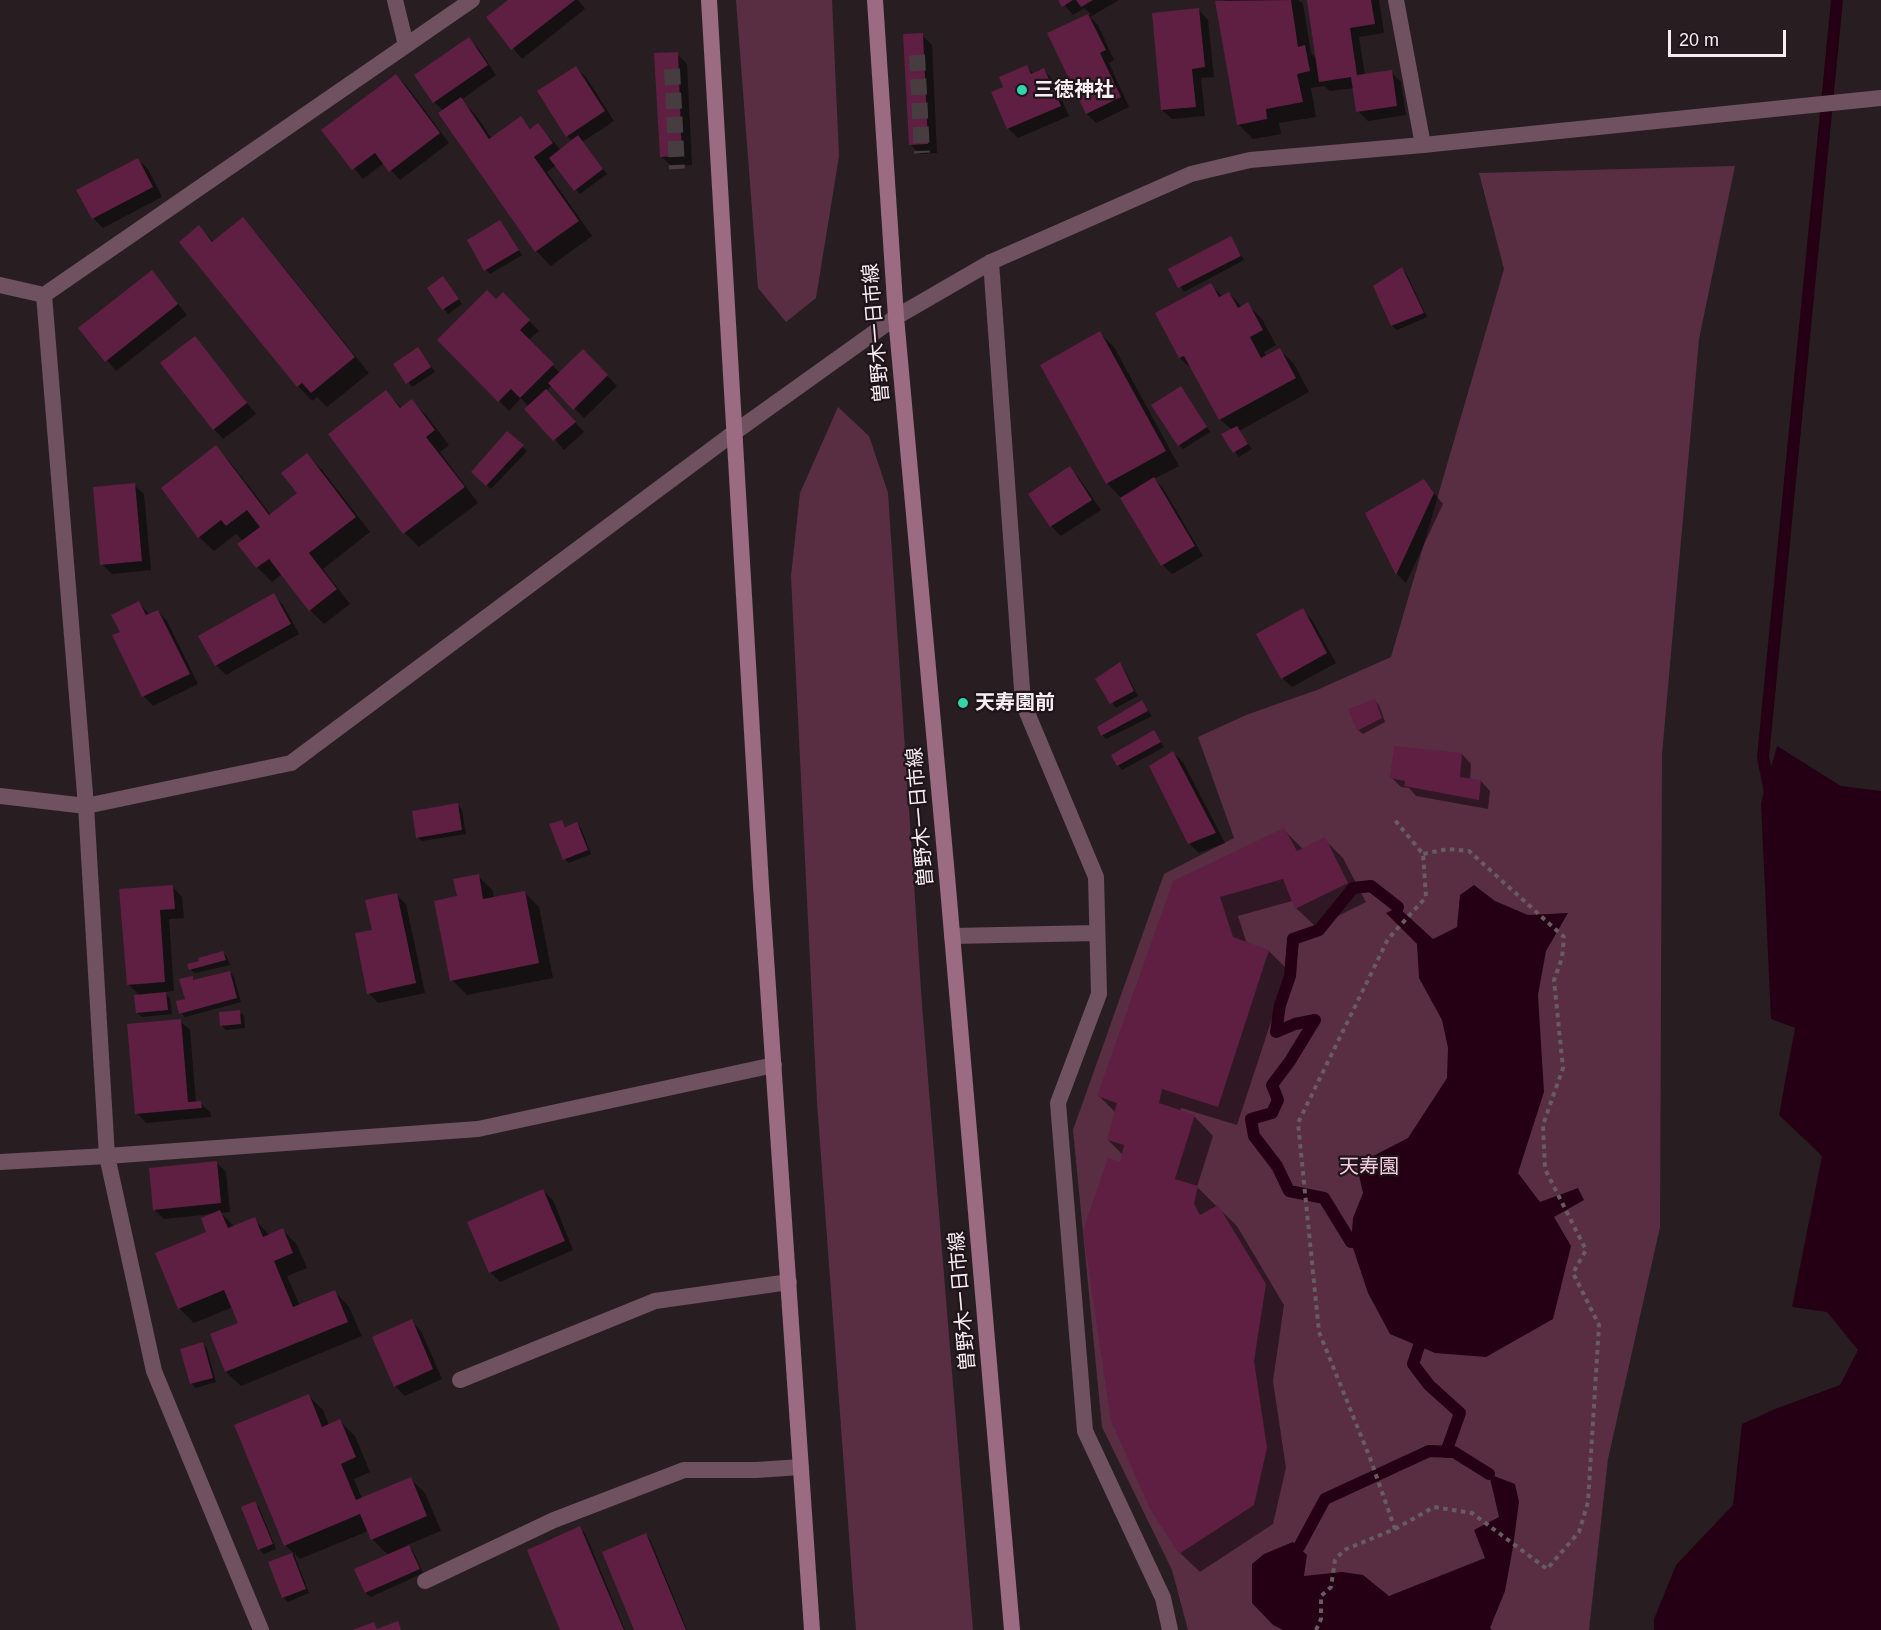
<!DOCTYPE html>
<meta charset="utf-8">
<style>
body{margin:0}
#map{position:relative;width:1881px;height:1630px;overflow:hidden;background:#281e22;font-family:Helvetica,sans-serif}
canvas{display:block}
.scale{position:absolute;left:1668px;top:30px;width:118px;height:27px;box-sizing:border-box;border:3px solid #f6eef1;border-top:0;padding-left:8px;font-size:18px;line-height:21px;white-space:nowrap;color:#f6eef1;-webkit-text-stroke:4px #1e1419;paint-order:stroke}
</style>
<div id="map">
<canvas width="1881" height="1630"></canvas>
<div class="scale">20 m</div>
</div>
<script>
const ctx = document.querySelector('canvas').getContext('2d');
ctx.lineJoin = 'round';
function paint(path, color) {
  ctx.fillStyle = color;
  ctx.fill(path, 'evenodd');
}
function strokePath(path, color, width, dash) {
  ctx.strokeStyle = color;
  ctx.lineWidth = width;
  ctx.lineCap = dash ? 'butt' : 'round';
  ctx.setLineDash(dash || []);
  ctx.stroke(path);
}
function drawText(font, color, halo, rows, align = 'center') {
  ctx.font = font + ' Helvetica,"Noto Sans JP",sans-serif';
  ctx.lineWidth = 4.5;
  ctx.setLineDash([]);
  ctx.textBaseline = 'middle';
  ctx.strokeStyle = halo;
  ctx.fillStyle = color;
  for (const [text, x, y, turn = 0] of rows) {
    ctx.save();
    ctx.translate(x, y);
    ctx.rotate((+turn || 0) * Math.PI / 180);
    ctx.textAlign = isNaN(turn) ? turn : align;
    if (halo) ctx.strokeText(text, 0, 0);
    ctx.fillText(text, 0, 0);
    ctx.restore();
  }
}
paint(new Path2D(`
 M 736,0 L 832,0 L 839,156 L 816,298 L 786,322 L 758,288 Z
 M 1735,166 L 1699,339 L 1662,754 L 1660,1227 L 1608,1459 L 1589,1630 L 1188,1630 L 1172,1570 L 1102,1427 L 1073,1130 L 1164,874 L 1234,838 L 1198,737 L 1246,715 L 1317,690 L 1391,657 L 1504,269 L 1479,173 Z
 M 838,407 L 869,436 L 888,493 L 922,1005 L 973,1630 L 856,1630 L 817,1102 L 791,576 L 800,493 Z`), '#592e43');
paint(new Path2D(`
 M 1777,746 L 1841,786 L 1881,791 L 1881,1630 L 1654,1630 L 1654,1619 L 1676,1565 L 1733,1505 L 1742,1424 L 1775,1409 L 1840,1385 L 1858,1350 L 1827,1312 L 1792,1307 L 1822,1156 L 1779,1115 L 1795,1028 L 1771,1019 L 1761,803 Z
 M 1474,885 L 1495,901 L 1528,915 L 1568,913 L 1546,951 L 1538,995 L 1544,1092 L 1518,1173 L 1540,1202 L 1578,1188 L 1584,1200 L 1554,1217 L 1571,1246 L 1553,1319 L 1486,1357 L 1435,1353 L 1390,1334 L 1368,1293 L 1351,1242 L 1353,1218 L 1363,1193 L 1356,1162 L 1373,1156 L 1408,1138 L 1447,1078 L 1448,1048 L 1442,1020 L 1419,978 L 1417,944 L 1386,913 L 1398,907 L 1433,939 L 1457,927 L 1460,895 Z
 M 1489,1474 L 1515,1484 L 1519,1502 L 1513,1547 L 1505,1591 L 1490,1628 L 1492,1630 L 1283,1630 L 1273,1625 L 1252,1603 L 1252,1564 L 1264,1554 L 1293,1542 L 1307,1555 L 1304,1576 L 1342,1572 L 1363,1575 L 1389,1596 L 1485,1558 L 1474,1530 L 1499,1517 Z`), '#250014');
paint(new Path2D(`
 M 510,0 L 578,0 L 585,9 L 522,59 L 488,18 Z
 M 1060,0 L 1119,0 L 1090,17 L 1098,25 L 1114,60 L 1109,63 L 1129,107 L 1096,123 L 1087,114 L 1049,34 L 1091,14 L 1084,8 L 1073,15 Z
 M 1228,0 L 1298,0 L 1303,4 L 1311,53 L 1317,59 L 1308,0 L 1379,0 L 1384,33 L 1359,37 L 1365,76 L 1391,72 L 1401,82 L 1406,115 L 1368,121 L 1358,111 L 1354,88 L 1330,91 L 1324,86 L 1311,88 L 1316,117 L 1279,123 L 1281,134 L 1253,139 L 1238,124 L 1217,2 Z
 M 1199,10 L 1208,20 L 1214,77 L 1201,78 L 1205,116 L 1172,119 L 1162,110 Z
 M 922,35 L 932,45 L 937,153 L 920,154 L 910,144 Z
 M 468,39 L 478,48 L 496,75 L 461,100 L 475,114 L 492,139 L 521,118 L 531,129 L 538,125 L 561,150 L 573,141 L 567,136 L 576,68 L 586,77 L 614,121 L 582,142 L 607,174 L 580,194 L 556,165 L 547,172 L 592,236 L 551,266 L 536,251 L 444,111 L 434,102 L 416,75 Z
 M 677,54 L 687,64 L 692,165 L 671,166 L 661,156 Z
 M 1027,67 L 1034,74 L 1044,70 L 1053,80 L 1069,116 L 1018,138 L 1009,129 L 993,93 L 1005,87 Z
 M 396,76 L 406,85 L 449,143 L 400,180 L 384,163 L 363,179 L 323,130 Z
 M 138,160 L 148,169 L 162,197 L 103,228 L 93,218 Z
 M 242,219 L 257,234 L 369,373 L 327,407 L 317,397 L 312,401 L 298,386 L 199,227 L 214,242 Z
 M 500,222 L 522,255 L 490,274 L 486,270 Z
 M 1231,238 L 1244,260 L 1184,292 L 1170,269 Z
 M 1402,269 L 1406,273 L 1427,317 L 1397,330 L 1392,326 L 1375,287 Z
 M 152,272 L 187,315 L 116,371 L 80,328 Z
 M 447,282 L 462,304 L 448,314 L 429,288 Z
 M 1211,285 L 1223,297 L 1229,293 L 1242,307 L 1247,304 L 1262,319 L 1276,345 L 1264,352 L 1266,357 L 1280,350 L 1294,364 L 1309,392 L 1239,431 L 1252,449 L 1239,457 L 1223,435 L 1232,430 L 1220,419 L 1195,372 L 1180,358 L 1157,314 Z
 M 503,295 L 539,331 L 528,340 L 560,373 L 583,351 L 617,386 L 584,418 L 552,385 L 546,391 L 584,432 L 564,450 L 521,398 L 509,411 L 439,340 L 496,301 Z
 M 1099,333 L 1114,347 L 1179,466 L 1154,479 L 1163,488 L 1203,556 L 1172,574 L 1163,565 L 1121,498 L 1107,483 Z
 M 194,338 L 256,414 L 223,439 L 214,429 Z
 M 418,349 L 435,372 L 412,387 L 395,364 Z
 M 1181,388 L 1210,432 L 1183,449 L 1179,445 Z
 M 386,392 L 402,408 L 412,401 L 426,415 L 449,445 L 440,452 L 478,503 L 419,547 L 405,533 Z
 M 507,434 L 527,451 L 491,489 L 473,472 Z
 M 216,447 L 230,462 L 271,515 L 299,494 L 307,455 L 322,470 L 370,532 L 323,569 L 350,604 L 324,624 L 310,610 L 282,574 L 272,582 L 257,567 L 239,544 L 243,541 L 236,534 L 214,551 L 199,537 Z
 M 1070,468 L 1079,478 L 1101,510 L 1061,536 L 1051,526 L 1030,494 Z
 M 1424,481 L 1443,504 L 1406,583 L 1397,574 L 1367,514 Z
 M 134,485 L 144,494 L 151,570 L 112,574 L 102,564 Z
 M 273,595 L 283,605 L 299,634 L 226,675 L 216,665 Z
 M 139,603 L 150,615 L 158,611 L 167,621 L 198,684 L 153,706 L 144,696 L 114,636 L 122,632 Z
 M 1302,610 L 1312,620 L 1336,663 L 1292,687 L 1282,678 Z
 M 1120,664 L 1124,669 L 1138,696 L 1116,708 L 1097,679 Z
 M 1374,700 L 1379,705 L 1385,722 L 1363,734 L 1358,730 Z
 M 1142,702 L 1152,716 L 1106,739 L 1102,735 Z
 M 1154,732 L 1164,747 L 1122,770 L 1118,765 Z
 M 1173,753 L 1183,762 L 1225,843 L 1199,853 L 1189,843 Z
 M 1462,754 L 1471,764 L 1470,780 L 1481,781 L 1490,791 L 1488,809 L 1416,796 L 1409,788 L 1401,787 L 1391,777 Z
 M 458,805 L 462,810 L 466,834 L 422,841 L 417,837 Z
 M 561,821 L 567,828 L 576,824 L 581,828 L 591,854 L 569,863 L 564,859 Z
 M 1284,830 L 1303,849 L 1324,839 L 1343,858 L 1366,902 L 1316,927 L 1296,908 L 1292,901 L 1238,916 L 1247,944 L 1269,951 L 1288,970 L 1237,1125 L 1181,1108 L 1180,1112 L 1194,1116 L 1213,1136 L 1197,1187 L 1237,1226 L 1284,1305 L 1273,1381 L 1286,1468 L 1273,1524 L 1200,1572 L 1180,1553 L 1121,1164 L 1123,1155 L 1108,1140 L 1116,1113 L 1099,1096 L 1174,882 Z
 M 478,876 L 493,891 L 494,898 L 525,893 L 539,907 L 553,978 L 467,995 L 452,980 L 459,897 Z
 M 173,887 L 182,897 L 184,918 L 169,919 L 174,991 L 164,992 L 170,998 L 172,1014 L 142,1017 L 137,1013 L 140,996 L 128,984 L 121,891 Z
 M 396,895 L 406,904 L 425,993 L 378,1003 L 369,993 L 374,931 Z
 M 223,953 L 227,957 L 230,965 L 195,973 L 190,969 Z
 M 230,972 L 234,977 L 241,1002 L 185,1017 L 181,1013 L 187,1000 L 192,978 L 196,981 Z
 M 239,1012 L 244,1016 L 245,1028 L 226,1030 L 222,1026 Z
 M 180,1021 L 190,1030 L 196,1103 L 200,1103 L 210,1112 L 211,1117 L 146,1123 L 137,1113 Z
 M 217,1163 L 226,1172 L 230,1212 L 221,1213 L 235,1227 L 254,1219 L 270,1236 L 283,1230 L 297,1245 L 307,1268 L 287,1276 L 300,1306 L 335,1292 L 349,1307 L 362,1336 L 241,1386 L 226,1372 L 240,1324 L 233,1307 L 194,1323 L 179,1308 L 208,1233 L 212,1214 L 164,1219 L 154,1209 Z
 M 543,1191 L 553,1200 L 573,1250 L 500,1282 L 490,1272 Z
 M 411,1321 L 421,1331 L 442,1379 L 405,1396 L 395,1386 Z
 M 203,1344 L 207,1349 L 216,1382 L 196,1388 L 191,1383 Z
 M 308,1395 L 323,1410 L 329,1425 L 340,1421 L 355,1436 L 370,1472 L 354,1479 L 362,1499 L 410,1478 L 425,1493 L 441,1531 L 407,1545 L 413,1551 L 423,1573 L 371,1597 L 366,1593 L 356,1570 L 389,1556 L 372,1539 L 368,1531 L 300,1559 L 285,1545 Z
 M 254,1503 L 259,1507 L 276,1549 L 264,1554 L 259,1549 Z
 M 580,1528 L 585,1533 L 625,1630 L 562,1630 Z
 M 646,1535 L 650,1539 L 687,1630 L 635,1630 Z
 M 294,1554 L 309,1593 L 288,1602 L 283,1597 L 270,1563 Z`), '#0007');
strokePath(new Path2D(`
 M 1770,792 L 1763,757 L 1837,0
 M 1351,1242 L 1324,1198 L 1289,1191 L 1277,1166 L 1254,1136 L 1251,1119 L 1272,1113 L 1278,1100 L 1272,1085 L 1290,1061 L 1315,1020 L 1295,1024 L 1276,1032 L 1280,1005 L 1290,976 L 1293,939 L 1319,930 L 1353,888 L 1371,886 L 1398,907
 M 1419,1346 L 1413,1364 L 1429,1385 L 1460,1413 L 1446,1452
 M 1299,1547 L 1325,1499 L 1429,1451 L 1454,1452 L 1489,1474`), '#250014', 12);
paint(new Path2D(`
 M 508,0 L 575,0 L 511,50 L 486,17 Z
 M 1058,0 L 1073,0 L 1062,7 Z
 M 1076,0 L 1093,0 L 1081,7 Z
 M 1291,0 L 1298,47 L 1305,45 L 1310,71 L 1297,74 L 1303,102 L 1266,109 L 1267,119 L 1237,125 L 1215,1 Z
 M 1307,0 L 1371,0 L 1375,24 L 1350,28 L 1357,75 L 1392,70 L 1397,106 L 1356,112 L 1351,77 L 1319,82 Z
 M 1199,8 L 1205,67 L 1192,69 L 1196,107 L 1161,110 L 1152,13 Z
 M 1088,14 L 1106,50 L 1100,53 L 1121,97 L 1086,114 L 1047,33 Z
 M 923,33 L 928,144 L 909,145 L 903,34 Z
 M 469,37 L 488,65 L 433,103 L 414,75 Z
 M 678,52 L 682,156 L 660,157 L 654,53 Z
 M 1027,65 L 1031,74 L 1044,68 L 1061,106 L 1007,129 L 991,92 L 1003,87 L 999,77 Z
 M 576,66 L 605,111 L 566,137 L 537,91 Z
 M 396,74 L 440,133 L 389,172 L 375,153 L 352,170 L 321,130 Z
 M 461,97 L 489,139 L 521,116 L 530,129 L 538,123 L 553,143 L 534,157 L 579,221 L 535,252 L 438,113 Z
 M 578,135 L 603,169 L 574,191 L 549,158 Z
 M 138,158 L 153,187 L 92,219 L 76,190 Z
 M 243,217 L 355,357 L 311,393 L 302,383 L 297,387 L 179,242 L 199,225 L 212,242 Z
 M 500,220 L 519,250 L 484,271 L 467,240 Z
 M 1231,236 L 1241,256 L 1178,288 L 1168,269 Z
 M 1402,267 L 1424,313 L 1391,326 L 1373,286 Z
 M 152,270 L 178,304 L 105,362 L 78,328 Z
 M 443,276 L 459,299 L 442,310 L 427,288 Z
 M 1211,283 L 1219,297 L 1229,292 L 1238,308 L 1248,302 L 1263,330 L 1250,337 L 1261,358 L 1280,348 L 1296,378 L 1219,420 L 1184,356 L 1179,358 L 1155,313 Z
 M 487,290 L 496,299 L 503,292 L 530,320 L 520,330 L 554,364 L 520,398 L 511,389 L 498,402 L 437,340 Z
 M 1100,331 L 1166,451 L 1106,484 L 1040,365 Z
 M 195,336 L 247,403 L 213,430 L 160,363 Z
 M 418,347 L 431,367 L 406,384 L 393,364 Z
 M 583,349 L 608,375 L 573,410 L 548,383 Z
 M 1181,386 L 1207,427 L 1178,446 L 1151,405 Z
 M 546,389 L 576,422 L 553,441 L 524,409 Z
 M 386,390 L 400,408 L 412,399 L 435,430 L 426,437 L 465,487 L 403,534 L 328,434 Z
 M 1237,426 L 1248,444 L 1233,453 L 1221,434 Z
 M 507,431 L 524,445 L 486,486 L 471,472 Z
 M 216,445 L 269,515 L 297,493 L 281,473 L 307,453 L 356,517 L 309,553 L 337,589 L 309,611 L 269,559 L 256,568 L 237,544 L 260,527 L 247,510 L 226,526 L 221,520 L 198,538 L 161,488 Z
 M 1070,466 L 1092,500 L 1050,527 L 1028,494 Z
 M 1154,477 L 1195,546 L 1161,566 L 1120,498 Z
 M 1424,479 L 1434,493 L 1396,575 L 1365,513 Z
 M 135,483 L 142,561 L 100,565 L 93,487 Z
 M 274,593 L 291,624 L 215,666 L 198,636 Z
 M 139,601 L 146,615 L 158,610 L 190,674 L 142,697 L 112,635 L 120,632 L 111,615 Z
 M 1303,608 L 1327,653 L 1281,679 L 1256,634 Z
 M 1120,662 L 1134,691 L 1110,704 L 1095,679 Z
 M 1375,699 L 1382,718 L 1357,731 L 1348,709 Z
 M 1142,700 L 1148,711 L 1101,736 L 1097,727 Z
 M 1154,730 L 1161,742 L 1117,766 L 1111,755 Z
 M 1394,746 L 1462,753 L 1460,777 L 1481,780 L 1479,800 L 1404,786 L 1405,781 L 1390,778 Z
 M 1173,751 L 1216,833 L 1188,844 L 1149,766 Z
 M 458,803 L 462,830 L 416,838 L 412,811 Z
 M 562,820 L 565,827 L 577,822 L 588,850 L 563,860 L 549,824 Z
 M 1284,828 L 1297,851 L 1325,837 L 1348,883 L 1295,909 L 1283,879 L 1220,897 L 1233,937 L 1269,950 L 1218,1107 L 1162,1089 L 1159,1103 L 1195,1115 L 1175,1179 L 1198,1186 L 1194,1204 L 1200,1215 L 1218,1205 L 1266,1284 L 1254,1361 L 1267,1448 L 1254,1505 L 1179,1554 L 1150,1509 L 1111,1421 L 1083,1231 L 1108,1158 L 1120,1162 L 1124,1145 L 1107,1140 L 1117,1103 L 1097,1096 L 1173,881 Z
 M 479,874 L 483,899 L 525,891 L 539,963 L 450,981 L 434,901 L 457,896 L 453,879 Z
 M 173,885 L 175,909 L 160,910 L 165,982 L 127,985 L 119,889 Z
 M 397,893 L 416,983 L 367,994 L 355,933 L 372,930 L 365,900 Z
 M 223,951 L 226,960 L 189,970 L 187,964 L 199,961 L 198,958 Z
 M 230,971 L 237,998 L 179,1014 L 176,1001 L 185,999 L 179,979 L 193,976 L 193,980 Z
 M 166,992 L 168,1010 L 136,1013 L 134,995 Z
 M 240,1010 L 241,1024 L 220,1026 L 219,1012 Z
 M 181,1019 L 188,1102 L 201,1101 L 202,1108 L 135,1114 L 127,1024 Z
 M 217,1161 L 221,1203 L 153,1210 L 149,1168 Z
 M 543,1189 L 565,1241 L 489,1273 L 467,1222 Z
 M 220,1210 L 228,1228 L 255,1217 L 263,1237 L 283,1228 L 293,1253 L 274,1261 L 293,1307 L 335,1290 L 348,1322 L 225,1372 L 210,1334 L 238,1323 L 224,1290 L 178,1309 L 155,1253 L 206,1232 L 201,1218 Z
 M 412,1319 L 433,1369 L 394,1387 L 372,1337 Z
 M 203,1342 L 213,1378 L 190,1384 L 180,1349 Z
 M 309,1394 L 322,1427 L 340,1419 L 356,1457 L 341,1464 L 356,1500 L 411,1477 L 427,1516 L 371,1540 L 360,1514 L 284,1546 L 234,1425 Z
 M 255,1501 L 273,1544 L 258,1550 L 241,1507 Z
 M 580,1526 L 624,1630 L 560,1630 L 527,1550 Z
 M 646,1533 L 686,1630 L 634,1630 L 602,1552 Z
 M 409,1545 L 420,1569 L 365,1593 L 354,1569 Z
 M 292,1553 L 306,1589 L 282,1598 L 268,1562 Z
 M 398,1621 L 401,1630 L 352,1630 L 374,1622 L 377,1629 Z`), '#5e1f42');
strokePath(new Path2D(`
 M 917,55 L 922,153
 M 672,69 L 677,169`), '#473d41', 16, [16, 8]);
strokePath(new Path2D(`
 M 1395,1529 L 1434,1507 L 1472,1513 L 1547,1569 L 1579,1532 L 1588,1502 L 1599,1325 L 1573,1273 L 1586,1250 L 1545,1169 L 1543,1125 L 1563,1068 L 1554,980 L 1562,958 L 1564,937 L 1469,851 L 1448,849 L 1423,854
 M 1316,1630 L 1321,1619 L 1321,1596 L 1331,1587 L 1335,1560 L 1344,1550 L 1395,1529 L 1370,1458 L 1319,1332 L 1298,1123 L 1388,939 L 1426,897 L 1423,854 L 1394,819`), '#675d61', 4, [4.5, 4.5]);
strokePath(new Path2D(`
 M 460,1380 L 655,1301 L 789,1282
 M 425,1581 L 554,1520 L 684,1470 L 756,1470 L 801,1467`), '#6f515f', 16);
strokePath(new Path2D(`
 M 395,0 L 406,45
 M 1396,0 L 1423,145
 M 991,262 L 1023,703 L 1096,877 L 1099,994 L 1058,1103 L 1085,1431 L 1163,1598 L 1170,1630
 M 44,295 L 86,806 L 107,1156 L 154,1371 L 261,1630
 M 0,796 L 86,806 L 291,763 L 735,432
 M 952,936 L 1097,933
 M 0,1162 L 107,1156 L 478,1129 L 774,1065`), '#6f515f', 16);
strokePath(new Path2D(`
 M 0,285 L 44,295 L 472,0
 M 735,432 L 896,317 L 991,262 L 1191,174 L 1250,160 L 1423,145 L 1881,98`), '#6f515f', 16);
strokePath(new Path2D(`
 M 709,0 L 761,885 L 812,1630
 M 875,0 L 896,317 L 947,876 L 1012,1630`), '#9b6b82', 16);
for (const [x, y, r, color] of [
 [1022,90,6,"#32d4a9"],
 [963,703,6,"#32d4a9"]
]) {
  const dot = new Path2D();
  dot.arc(x, y, r, 0, 2 * Math.PI);
  ctx.fillStyle = color;
  ctx.fill(dot);
  strokePath(dot, '#1e1419', 2);
}
drawText('bold 20px', '#f6eef1', '#1e1419', [
 ["三徳神社",1034,90],
 ["天寿園前",975,703]
], 'left');
drawText('20px', '#f6eef1', '#1e1419', [
 ["曽野木一日市線",877,333,-95],
 ["曽野木一日市線",921,817,-95],
 ["曽野木一日市線",963,1301,-95]
]);
drawText('20px', '#f3c9dc', '#1e1419', [
 ["天寿園",1369,1167]
]);
</script>
